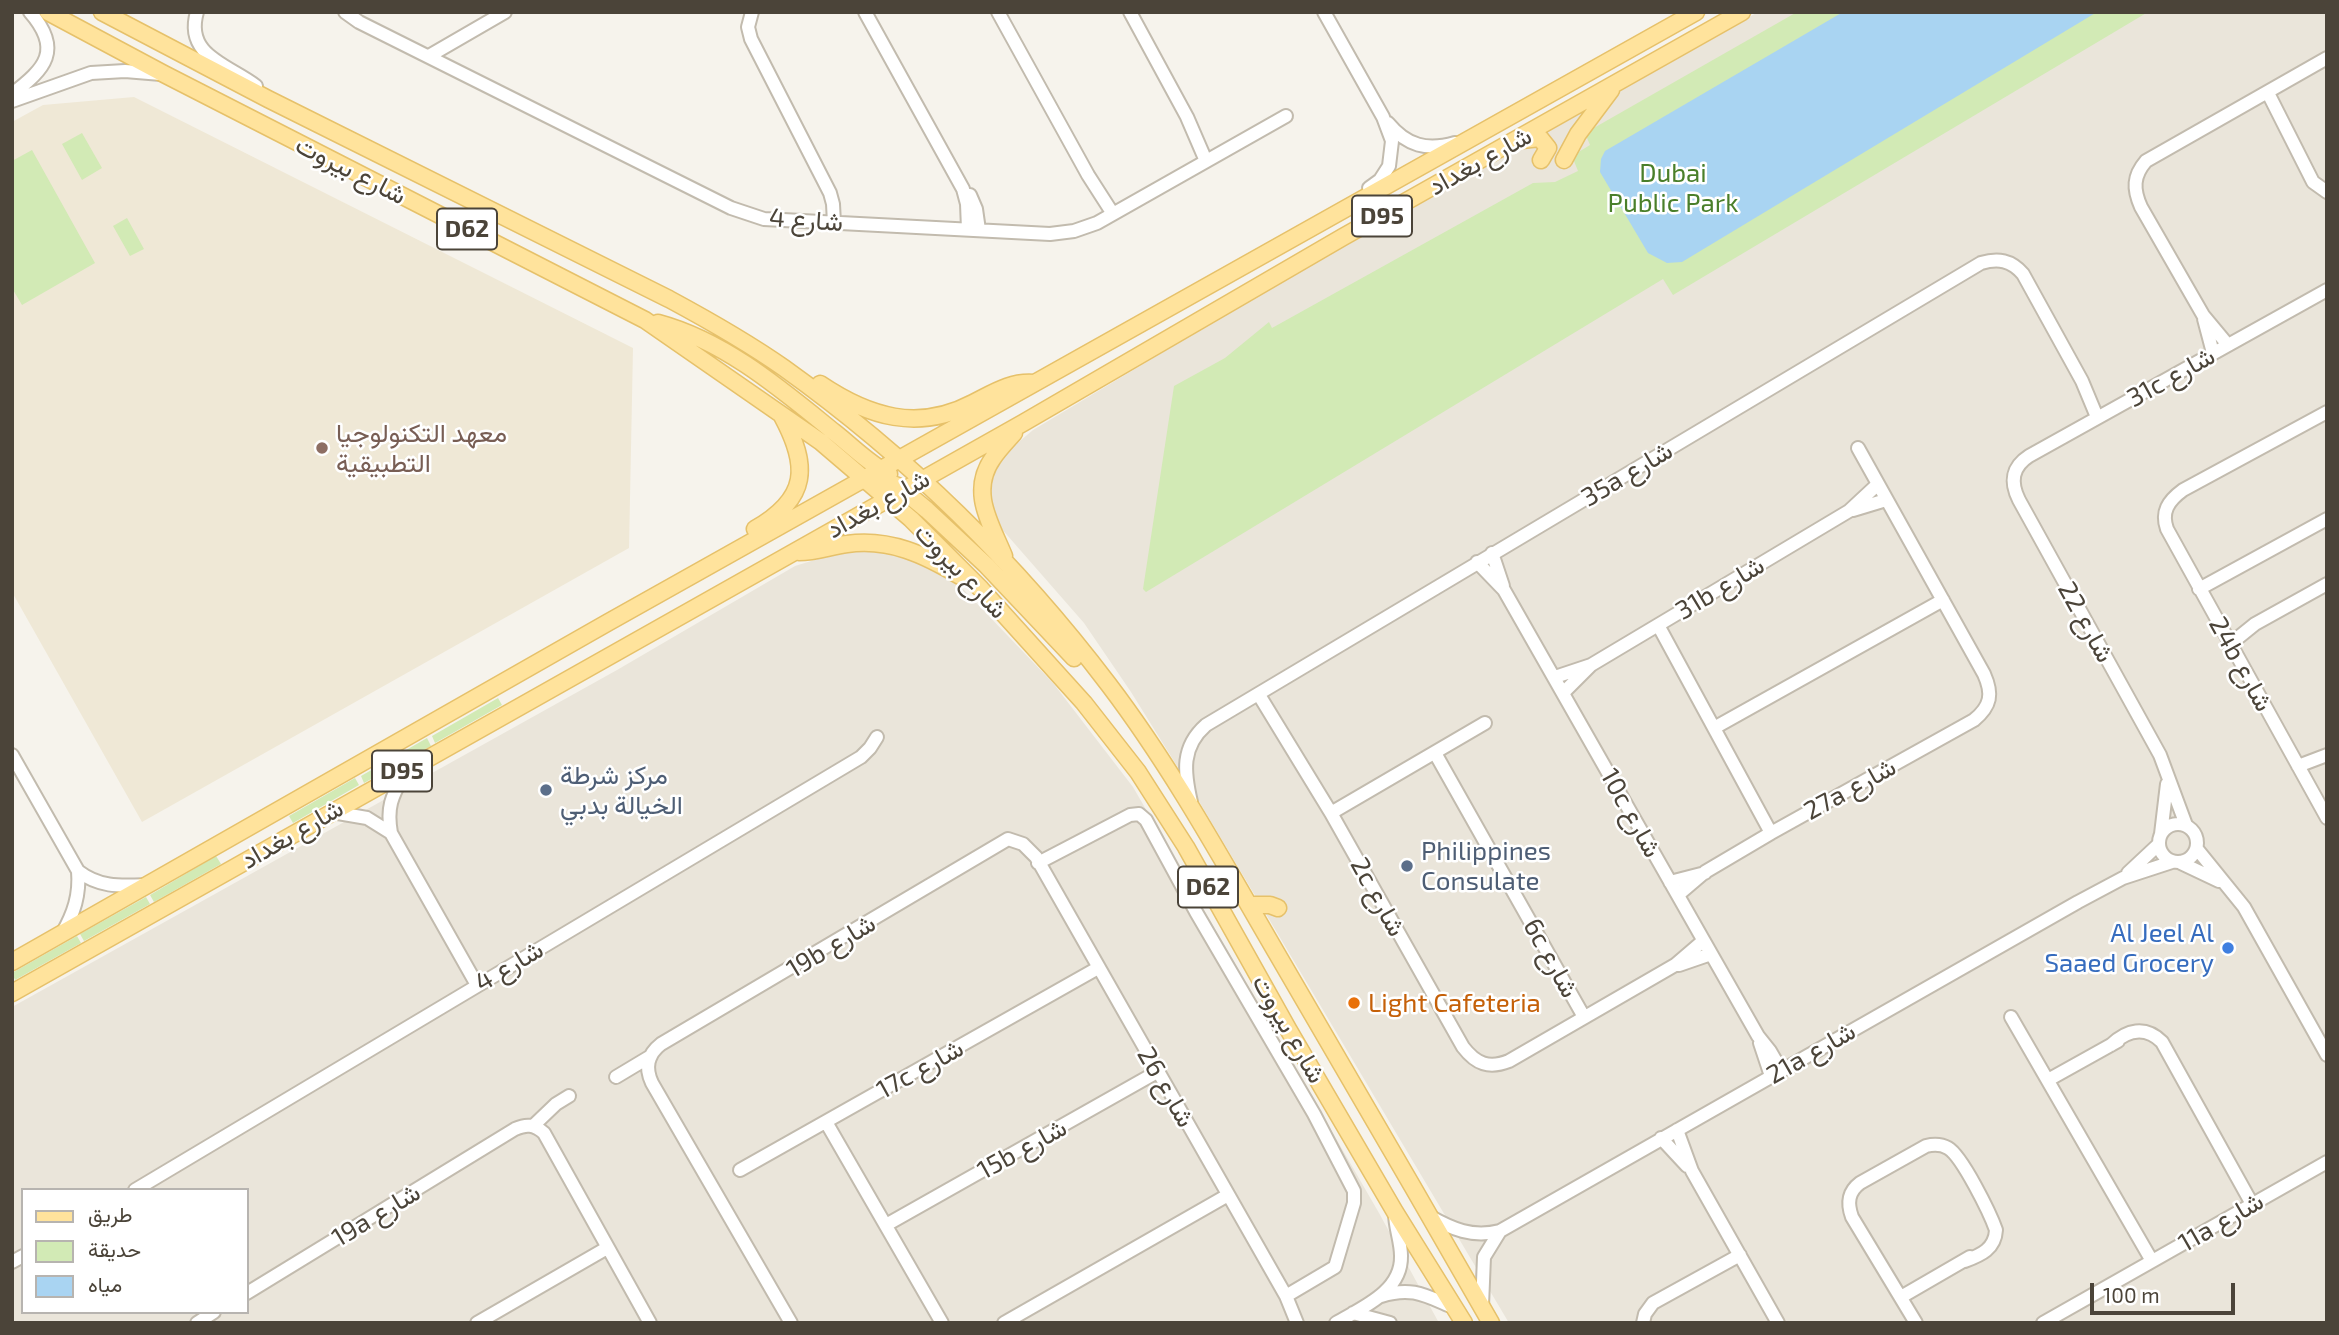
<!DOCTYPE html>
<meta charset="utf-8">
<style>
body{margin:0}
#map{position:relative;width:2339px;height:1335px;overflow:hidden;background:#f6f3ec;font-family:"Exo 2",Vazirmatn,sans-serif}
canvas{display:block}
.frame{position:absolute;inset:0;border:14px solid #4b4439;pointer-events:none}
.legend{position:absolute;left:21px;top:1188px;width:228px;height:126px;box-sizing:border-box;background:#fff;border:2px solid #b7b4b0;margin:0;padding:9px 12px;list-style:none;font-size:21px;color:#4b4439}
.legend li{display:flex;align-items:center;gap:14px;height:35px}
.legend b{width:35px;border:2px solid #b7b4b0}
.scale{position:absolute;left:2090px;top:1283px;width:145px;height:32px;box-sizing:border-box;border:4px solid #4b4439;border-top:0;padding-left:9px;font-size:21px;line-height:24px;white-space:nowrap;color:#4b4439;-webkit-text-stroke:5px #fff;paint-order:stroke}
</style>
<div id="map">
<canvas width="2339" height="1335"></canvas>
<div class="frame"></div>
<ul class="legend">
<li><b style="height:9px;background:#ffe39c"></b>طريق</li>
<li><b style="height:19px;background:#d2eab5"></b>حديقة</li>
<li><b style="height:19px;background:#a9d4f2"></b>مياه</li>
</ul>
<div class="scale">100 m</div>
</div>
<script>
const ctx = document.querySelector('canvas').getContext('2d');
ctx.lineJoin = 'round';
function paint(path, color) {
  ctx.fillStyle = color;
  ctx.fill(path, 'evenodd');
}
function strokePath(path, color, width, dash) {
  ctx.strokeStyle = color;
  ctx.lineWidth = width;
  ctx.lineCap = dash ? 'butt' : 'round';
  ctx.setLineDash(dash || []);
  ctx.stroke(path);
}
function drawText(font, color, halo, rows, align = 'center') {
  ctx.font = font + ' "Exo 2",Vazirmatn,sans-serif';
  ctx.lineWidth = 5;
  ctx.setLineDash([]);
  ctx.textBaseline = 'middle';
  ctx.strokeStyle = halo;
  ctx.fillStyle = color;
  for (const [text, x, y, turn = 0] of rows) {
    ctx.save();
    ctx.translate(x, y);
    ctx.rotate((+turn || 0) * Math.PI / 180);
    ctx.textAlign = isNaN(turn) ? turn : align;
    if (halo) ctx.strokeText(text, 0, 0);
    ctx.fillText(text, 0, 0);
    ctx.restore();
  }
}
paint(new Path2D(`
 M 1758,12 L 2327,12 L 2327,1323 L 1509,1323 L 1200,803 L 1131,692 L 1084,623 L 993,519 L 989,480 L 1001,457 L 1033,430 L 1257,296 Z
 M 872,550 L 890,552 L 929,566 L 963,589 L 1053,683 L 1133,787 L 1379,1213 L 1439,1323 L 12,1323 L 12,1007 L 617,670 L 795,566 L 834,554 ZM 23,1190 L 247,1190 L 247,1312 L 23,1312 Z`), '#eae5da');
paint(new Path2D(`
 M 134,97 L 633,348 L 629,548 L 142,822 L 12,592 L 12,122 L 43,105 Z`), '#efe8d6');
paint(new Path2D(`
 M 1797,12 L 2148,12 L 1673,295 L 1663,279 L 1146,592 L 1143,589 L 1174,386 L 1225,358 L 1269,322 L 1272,328 L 1533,183 L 1555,182 L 1578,171 L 1572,156 L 1590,145 L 1585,133 Z
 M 82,133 L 102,168 L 82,180 L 62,144 Z
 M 32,150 L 95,263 L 22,305 L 12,288 L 12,161 Z
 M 127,218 L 144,249 L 130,256 L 113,226 Z
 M 498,698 L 502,705 L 435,743 L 432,736 Z
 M 427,738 L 431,746 L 364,783 L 361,776 Z
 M 355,778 L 359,785 L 293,823 L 289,816 Z
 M 216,856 L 221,864 L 154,902 L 150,895 Z
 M 146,897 L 150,904 L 84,941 L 80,934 Z
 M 77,936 L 81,943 L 15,980 L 12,973 Z`), '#d2eab5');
paint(new Path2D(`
 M 1843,12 L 2097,12 L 1682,262 L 1667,263 L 1648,253 L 1600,172 L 1601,159 L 1605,151 Z`), '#a9d4f2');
const minor = new Path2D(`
 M 197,12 C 184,56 229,65 256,86
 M 345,12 L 359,22 L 731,208 L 764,219 L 1050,234 L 1074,231 L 1097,223 L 1286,116
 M 752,12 L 748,27 L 751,39 L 830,193 L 833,204 L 834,223
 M 865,12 L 963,189 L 967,204 L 968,229
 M 998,12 L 1088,175 L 1113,214
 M 1130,12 L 1187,117 L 1206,161
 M 1324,12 L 1383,117 L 1392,141 L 1389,166 L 1380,180 L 1369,188
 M 429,56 L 505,12
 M 2268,93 L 2313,182 L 2327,192
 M 12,94 C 45,69 63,50 30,12
 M 12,101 L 91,73 L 125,71 L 161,74
 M 1388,123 C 1407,146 1427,151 1455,143
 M 970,195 L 976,209 L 979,230
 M 2204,319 L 2213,353
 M 2228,345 L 2203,315 L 2141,207 C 2133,189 2133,176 2146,161 L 2327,58
 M 2327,412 L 2183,490 C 2168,501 2161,512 2167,529 L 2327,818
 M 1853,510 L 1886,500
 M 1492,553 L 1503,586
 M 1477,562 L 1504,590 L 1758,1036 L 1770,1051 L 1781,1070
 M 2199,589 L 2327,519
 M 1658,625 L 1771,833
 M 2229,645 L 2255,624 L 2327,584
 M 1555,677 L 1591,665 L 1849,511 L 1878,484
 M 1564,692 L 1591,665
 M 1259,695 L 1331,813 L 1463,1047 C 1476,1064 1489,1069 1509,1061 L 1675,965 L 1703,941
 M 1714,728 L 1943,600
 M 1435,753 L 1584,1017
 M 12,755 L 78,871 C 100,888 121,886 147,885
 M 2298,766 L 2327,755
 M 406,770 C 393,795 386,805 391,833 L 477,985
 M 1191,802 C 1184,772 1181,747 1206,725 L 1981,263 C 1998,258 2011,260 2023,274 L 2082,381 L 2097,417
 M 332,812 L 367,818 L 391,833
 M 1331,813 L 1485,723
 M2159 843a19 19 0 1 1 38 0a19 19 0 1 1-38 0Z
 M 2186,825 L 2160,755 L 2019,500 C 2010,482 2012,467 2029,456 L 2327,290
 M 2161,834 L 2167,784
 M 2197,849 L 2244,907 L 2327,1055
 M 1038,863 L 1130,815 L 1139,814 L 1146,820 L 1196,912 L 1314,1114 L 1354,1191 L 1354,1203 L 1335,1267 L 1286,1296
 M 2181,863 L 2219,881
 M 2128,873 L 2159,844
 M 1670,882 L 1705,873
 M 1678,895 L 1705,872 L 1771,833 L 1974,720 C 1991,706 1993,694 1984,674 L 1858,448
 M 62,934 C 74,913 80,895 78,871
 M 1679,965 L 1711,954
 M 2011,1017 L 2152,1261
 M 1760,1043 L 1771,1076
 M 2111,1045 C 2127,1030 2145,1025 2162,1042 L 2252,1204
 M 616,1077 L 651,1056
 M 2048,1080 L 2118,1041
 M 826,1122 L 942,1323
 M 533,1126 L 556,1104 L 569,1096
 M 1677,1130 L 1692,1171 L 1778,1323
 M 1661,1138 L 1687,1166
 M 740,1170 L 1098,968
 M 135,1190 L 861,757 L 870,748 L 877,737
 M 1429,1216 C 1452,1229 1472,1238 1500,1231 L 2078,902 L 2123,878 L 2172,862
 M 886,1225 L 1157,1072
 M 12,1262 L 23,1256
 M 247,1293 L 515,1129 C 526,1124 534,1124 544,1133 L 650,1323
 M 1381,1296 C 1413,1286 1426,1296 1455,1308
 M 1901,1297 L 1970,1257
 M 1482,1306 L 1484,1257 L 1500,1231
 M 1353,1313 L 1390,1323
 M 197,1323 L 214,1312
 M 477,1323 L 607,1248
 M 791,1323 L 652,1083 C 645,1068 647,1055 661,1044 L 1008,839 L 1023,844 L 1036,857 L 1286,1296 L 1297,1323
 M 1004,1323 L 1228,1195
 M 1336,1323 C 1361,1308 1402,1292 1401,1256 C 1401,1241 1395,1228 1395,1213
 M 1643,1323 L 1645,1314 L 1653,1303 L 1740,1255
 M 1916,1323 L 1852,1217 C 1847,1203 1848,1192 1860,1183 L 1926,1146 C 1934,1144 1941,1144 1948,1148 C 1962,1156 1990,1213 1996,1230 C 1995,1249 1981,1255 1965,1261
 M 2043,1323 L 2327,1162`);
const major = new Path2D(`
 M 48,12 L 164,74 L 645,320 L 821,442 L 911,519 L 981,589 L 1084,703 L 1138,772 L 1186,847 L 1288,1029 L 1395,1212 L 1464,1323
 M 102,12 L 268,99 L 669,299 C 708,320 747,342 784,368 C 907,456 1018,565 1109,685 C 1172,768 1223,861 1276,952 C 1348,1075 1420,1199 1491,1323
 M 1522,140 L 1540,138 L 1548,148 L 1541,160
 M 1564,160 L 1578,134 L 1611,90
 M 658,323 C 725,341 781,389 834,432 C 852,446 869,464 889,474
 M 820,384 C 869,417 918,432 973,403 C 993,393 1011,381 1034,383
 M 865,479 L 885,481 L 898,486 L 927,510 L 986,565 L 1074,658
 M 755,529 C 809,498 809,466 782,416
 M 799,552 C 816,552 831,546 847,544 C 890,538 925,555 960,576
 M 1004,556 C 991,524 969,492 993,458 C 999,449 1007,441 1014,433
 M 1249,905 L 1270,905 L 1278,908
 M 12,962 L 607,623 L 1696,12
 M 12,993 L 1023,423 L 1343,237 L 1742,12`);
strokePath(minor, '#c2bbae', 16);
strokePath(major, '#e6c16a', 19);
strokePath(minor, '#fff', 12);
strokePath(major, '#ffe39c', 16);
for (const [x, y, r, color] of [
 [322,448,7,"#8d6e63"],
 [546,790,7,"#5c6f8a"],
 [1407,866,7,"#5c6f8a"],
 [2228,948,7,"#3f7fe0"],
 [1354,1003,7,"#e8710a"]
]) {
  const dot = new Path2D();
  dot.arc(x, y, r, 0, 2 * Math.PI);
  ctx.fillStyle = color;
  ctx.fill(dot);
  strokePath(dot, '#fff', 2.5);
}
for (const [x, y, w] of [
 [1382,216,60],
 [467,229,60],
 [402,771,60],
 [1208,887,60]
]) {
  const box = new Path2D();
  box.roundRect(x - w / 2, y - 20.5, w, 41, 5);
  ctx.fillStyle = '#fff';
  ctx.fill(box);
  strokePath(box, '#4b4439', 2);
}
drawText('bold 24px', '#4b4439', null, [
 ["D95",1382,216],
 ["D62",467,229],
 ["D95",402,771],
 ["D62",1208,887]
]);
drawText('26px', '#4b4439', '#fff', [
 ["شارع بغداد",1480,161,-29],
 ["شارع بيروت",351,170,27],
 ["شارع 4",806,220,4],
 ["31c شارع",2171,377,-29],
 ["35a شارع",1627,474,-31],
 ["شارع بغداد",878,504,-29],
 ["شارع بيروت",961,571,46],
 ["31b شارع",1720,588,-31],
 ["شارع 22",2086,622,61],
 ["24b شارع",2241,664,61],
 ["27a شارع",1850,789,-29],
 ["10c شارع",1631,813,61],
 ["شارع بغداد",292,834,-30],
 ["2c شارع",1378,897,61],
 ["19b شارع",831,946,-31],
 ["6c شارع",1551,958,61],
 ["شارع 4",509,966,-31],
 ["شارع بيروت",1289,1029,60],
 ["21a شارع",1811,1053,-30],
 ["17c شارع",920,1069,-29],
 ["شارع 26",1166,1087,60],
 ["15b شارع",1022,1149,-29],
 ["19a شارع",376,1215,-31],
 ["11a شارع",2221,1222,-30]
]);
drawText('26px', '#4a7f2a', '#fff', [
 ["Dubai",1673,173],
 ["Public Park",1673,203]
]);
drawText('26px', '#785e54', '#fff', [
 ["معهد التكنولوجيا",336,433],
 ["التطبيقية",336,463]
], 'left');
drawText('26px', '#4e5e75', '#fff', [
 ["مركز شرطة",560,775],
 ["الخيالة بدبي",560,805],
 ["Philippines",1421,851],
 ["Consulate",1421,881]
], 'left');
drawText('26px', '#366cbe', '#fff', [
 ["Al Jeel Al",2214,933],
 ["Saaed Grocery",2214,963]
], 'right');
drawText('26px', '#c56008', '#fff', [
 ["Light Cafeteria",1368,1003]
], 'left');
</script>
